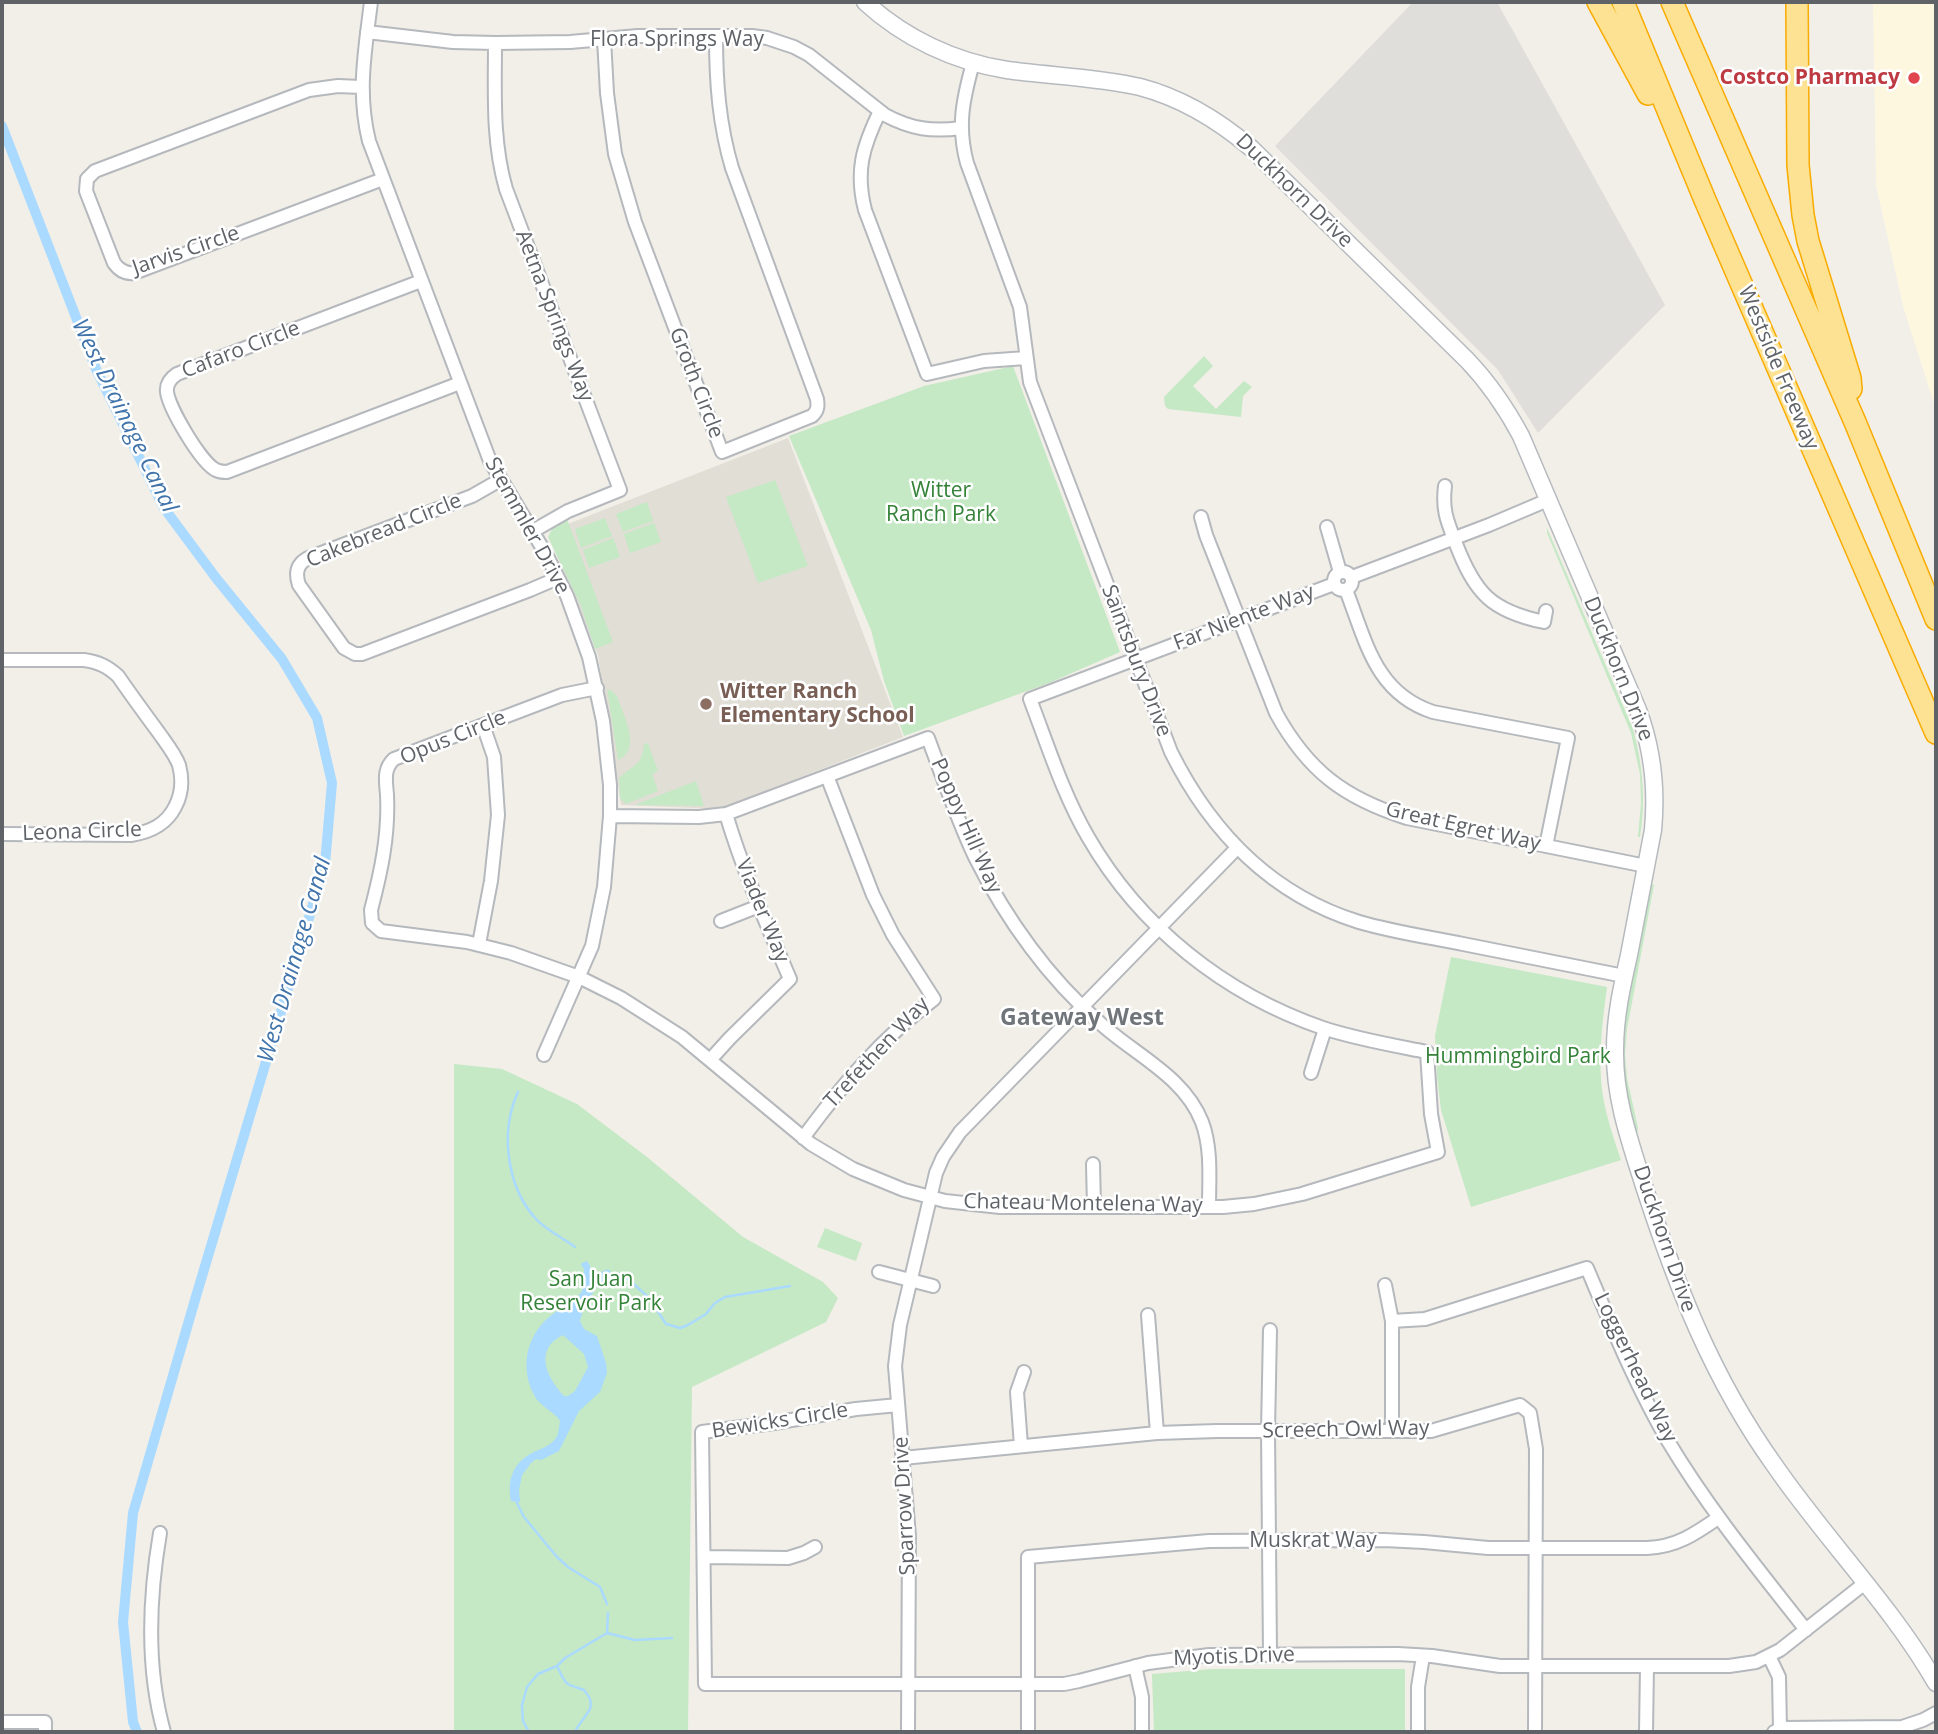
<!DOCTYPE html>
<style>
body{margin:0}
#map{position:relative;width:1938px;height:1734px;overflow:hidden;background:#f1efe8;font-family:"Open Sans",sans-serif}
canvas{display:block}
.frame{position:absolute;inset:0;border:4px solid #5f6368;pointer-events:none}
</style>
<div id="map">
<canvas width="1938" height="1734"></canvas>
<div class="frame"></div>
</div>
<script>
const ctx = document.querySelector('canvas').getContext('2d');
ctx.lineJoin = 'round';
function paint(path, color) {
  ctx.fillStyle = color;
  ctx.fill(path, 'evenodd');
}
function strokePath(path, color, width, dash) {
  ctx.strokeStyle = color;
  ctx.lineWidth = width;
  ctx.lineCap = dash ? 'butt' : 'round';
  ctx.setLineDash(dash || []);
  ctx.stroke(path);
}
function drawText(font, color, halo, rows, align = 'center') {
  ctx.font = font + ' "Open Sans",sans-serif';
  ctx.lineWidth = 5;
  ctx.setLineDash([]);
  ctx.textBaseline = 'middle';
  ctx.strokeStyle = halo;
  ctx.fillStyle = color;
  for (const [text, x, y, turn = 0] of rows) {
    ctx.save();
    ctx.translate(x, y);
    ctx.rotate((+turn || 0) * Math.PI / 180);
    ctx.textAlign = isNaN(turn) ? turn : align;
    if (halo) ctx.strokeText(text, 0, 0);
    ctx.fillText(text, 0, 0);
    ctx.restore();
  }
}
paint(new Path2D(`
 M 1873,2 L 1936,2 L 1936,410 L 1903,306 L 1876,185 Z`), '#fef7e0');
paint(new Path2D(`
 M 1413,2 L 1497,2 L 1665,305 L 1538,433 L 1498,370 L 1275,146 Z`), '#e0deda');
paint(new Path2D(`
 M 788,438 L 903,737 L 720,809 L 621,805 L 598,655 L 550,539 L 560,527 Z`), '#e1ded6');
paint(new Path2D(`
 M 1204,356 L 1213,366 L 1193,386 L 1216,409 L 1244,381 L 1252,387 L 1243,396 L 1241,417 L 1168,409 L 1165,406 L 1164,397 Z
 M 1013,366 L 1120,652 L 1049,683 L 904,736 L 884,681 L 871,630 L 789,436 L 924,386 Z
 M 775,480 L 808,566 L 758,583 L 726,497 Z
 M 647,502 L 653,521 L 623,532 L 616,514 Z
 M 605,518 L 612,536 L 581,548 L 575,529 Z
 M 567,519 L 613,642 L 595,649 L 581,606 L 548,537 L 552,529 Z
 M 654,523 L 661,542 L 630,553 L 624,534 Z
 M 1547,528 L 1633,729 C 1643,766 1646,800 1640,837 L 1638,837 L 1641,803 L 1640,774 L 1631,733 L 1547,533 Z
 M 613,538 L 620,557 L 589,568 L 583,550 Z
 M 607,689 L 612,691 L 617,696 C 623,715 643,749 618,760 Z
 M 648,743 L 658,771 L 652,774 L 658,791 L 626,804 L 620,798 L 619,778 C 632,765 642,767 644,744 Z
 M 696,781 L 704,806 L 637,805 L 637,804 Z
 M 1651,884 L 1654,885 L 1627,1029 L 1625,1054 L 1627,1078 L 1638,1128 L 1637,1135 L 1626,1089 L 1623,1067 L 1623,1033 L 1628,1002 Z
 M 1451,957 L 1607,987 C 1602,1024 1597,1064 1604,1102 C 1608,1122 1615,1142 1621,1160 L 1471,1207 L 1441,1110 L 1437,1076 L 1435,1036 Z
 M 454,1064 L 502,1069 L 577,1104 L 647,1157 L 743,1237 L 823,1282 L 838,1298 L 826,1322 L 692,1387 L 688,1732 L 454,1732 Z
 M 825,1228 L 862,1243 L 856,1261 L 817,1247 Z
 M 1212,1669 L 1405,1669 L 1405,1732 L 1154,1732 L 1152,1674 Z`), '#c5e8c5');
paint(new Path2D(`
 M 587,1261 L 590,1266 L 590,1276 L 594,1277 L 597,1274 L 608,1269 L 611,1272 L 610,1277 L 598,1285 L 584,1306 L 580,1321 L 584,1329 L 597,1336 L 606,1363 L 607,1373 L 600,1392 L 579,1411 L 559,1451 L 541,1460 L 536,1459 L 531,1463 L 522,1475 L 519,1490 L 520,1502 L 511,1501 C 507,1480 513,1463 532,1453 C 542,1448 549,1447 556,1438 C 559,1433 559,1427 560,1421 C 554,1411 540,1407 534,1395 C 519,1366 527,1333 553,1314 C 562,1307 576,1302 582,1291 C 584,1285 584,1276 584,1269 L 581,1265 L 582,1263 ZM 563,1335 L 584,1354 L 588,1367 L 575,1391 L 568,1396 L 564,1396 C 547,1378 533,1349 563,1335 Z`), '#aadaff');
strokePath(new Path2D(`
 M 518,1092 C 500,1131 506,1186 536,1219 C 546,1230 563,1238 575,1247
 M 625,1276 L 649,1298 L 666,1324 L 680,1328 L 688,1325 L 706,1314 L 715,1303 L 725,1297 L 790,1286
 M 516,1501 L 524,1517 L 557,1557 L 568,1567 L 600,1587 L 607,1604
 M 607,1633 L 608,1613
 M 557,1666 C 567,1686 563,1683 584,1690 C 601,1709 582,1715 575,1732
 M 529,1732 L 523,1721 L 522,1705 L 527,1687 L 538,1674 L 557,1666 L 565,1658 L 607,1633 L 635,1640 L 672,1638`), '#aadaff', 2.5);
strokePath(new Path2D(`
 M 2,126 L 96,369 L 164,508 L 216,578 L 282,659 L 317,718 L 332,783 L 325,864 L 197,1293 L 133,1513 L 123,1622 L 133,1722 L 137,1732`), '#aadaff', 10);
const street = new Path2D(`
 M 371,2 C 365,51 357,92 369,141 L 490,461 L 546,554 L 567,596 L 589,657 L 603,721 L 610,785 L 610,816 L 604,887 L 592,946 L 544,1055
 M 367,32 L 453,42 L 495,43 L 570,42 L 638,36 L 752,36 L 767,38 L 794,47 L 809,55 L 885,115 C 911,129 932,132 961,128
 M 604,39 L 607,93 L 615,154 L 635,222 L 722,452 L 812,416 C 818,411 818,406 817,399 L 732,168 C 719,124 716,82 716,36
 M 495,43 C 495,92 492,141 506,189 L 620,490 L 568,511 L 533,531
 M 973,63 C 963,99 957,126 967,163 L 1020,307 L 1030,382 L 1171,752 C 1211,832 1272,895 1359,922 C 1393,932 1428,937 1463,944 C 1517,955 1571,965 1624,976
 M 361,87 L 338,86 L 309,90 L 95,171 L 87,179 L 86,191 L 114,263 C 119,270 125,274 134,273 L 383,179
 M 880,111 C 863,146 855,171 865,210 L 927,374 L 984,361 L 1026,358
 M 421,281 L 177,374 C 171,378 166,384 167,392 C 169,408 201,463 216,470 C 220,472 222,472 227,472 L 460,383
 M 500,480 L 472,496 L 308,558 C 297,564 295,573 299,585 L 344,648 L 355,654 L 362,654 L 530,590 L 558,578
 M 1445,486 C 1442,510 1447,521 1456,544 C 1475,593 1491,611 1544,622 L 1546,611
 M 1201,517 L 1206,535 L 1276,713 C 1308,771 1344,798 1407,818 L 1646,866
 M 1327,527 L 1340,572
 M1334 581a9 9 0 1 1 18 0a9 9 0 1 1-18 0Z
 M 1352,577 L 1489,525 L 1548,500
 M 1346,590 C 1366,641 1375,693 1433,712 L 1568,738 L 1546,846
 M 2,660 L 84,660 C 98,662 107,666 118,676 C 131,695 145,714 159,733 C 166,743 175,754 179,765 C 183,780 182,794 175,807 C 166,825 150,832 131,835 L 2,834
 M 597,688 L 562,695 L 394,759 C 383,769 386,781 387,795 C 389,835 381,872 371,910 L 372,923 L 381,931 L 467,942 L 511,953 L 579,977 L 621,998 L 682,1037 L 811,1144 L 853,1169 L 904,1190 L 945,1201 L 1000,1207 L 1223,1207 L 1254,1204 L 1302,1194 L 1438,1152 L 1431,1114 L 1427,1052 C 1392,1045 1356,1039 1323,1028 C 1224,994 1140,927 1088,837 C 1063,794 1048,746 1030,699 L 1334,584
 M 610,816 L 699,817 L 726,814 L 928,738 C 943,778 957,819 975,857 C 991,889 1010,920 1031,948 C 1051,975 1075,1001 1100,1023 C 1135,1055 1184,1076 1202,1122 C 1212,1149 1209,1179 1209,1207
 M 721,921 L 759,906
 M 479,944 L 491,881 L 498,815 L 494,757 L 483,725
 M 710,1060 L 730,1038 L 790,979 C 767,925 743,871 726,814
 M 1311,1073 L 1325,1029
 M 803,1138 C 842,1085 881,1039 934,999 L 893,935 L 873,895 L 827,776
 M 1093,1164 L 1094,1207
 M 879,1272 L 933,1286
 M 1385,1285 L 1392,1321 L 1392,1431
 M 1148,1315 L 1157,1433
 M 1392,1321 L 1425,1319 L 1587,1268 C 1612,1327 1636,1386 1668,1441 C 1708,1508 1758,1569 1806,1630
 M 1270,1330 L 1268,1431 L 1270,1654
 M 898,1405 L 856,1409 L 774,1423 L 702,1432 L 705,1684 L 1064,1684 L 1079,1681 L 1148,1663 L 1209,1655 L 1398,1654 L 1432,1656 L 1500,1666 L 1729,1666 L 1756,1662 L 1780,1650 L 1865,1583
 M 1021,1446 L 1017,1392 L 1024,1372
 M 903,1458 L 1157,1433 L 1217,1431 L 1431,1431 L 1520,1405 L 1530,1413 L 1536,1449 L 1535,1732
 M 160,1533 C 149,1598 146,1668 164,1732
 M 704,1557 L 788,1558 L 804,1553 L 815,1547
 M 1769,1656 L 1779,1677 L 1780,1729
 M 1135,1666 L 1142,1697 L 1142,1732
 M 2,1722 L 45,1722 L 45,1732
 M 908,1732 L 909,1536 L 895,1366 L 900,1325 L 936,1173 L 943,1157 L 960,1132 L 1237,848
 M 1028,1732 L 1028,1557 L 1209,1541 L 1384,1540 L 1424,1542 L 1488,1548 L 1647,1548 C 1676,1547 1695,1534 1718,1518
 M 1418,1732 L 1418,1687 L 1423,1656
 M 1646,1732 L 1647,1666
 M 1774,1732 L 1783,1728 L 1902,1727 L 1923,1720 L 1936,1713`);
const secondary = new Path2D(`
 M 865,2 C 904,38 955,62 1007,70 C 1051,76 1097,77 1140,87 C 1182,98 1218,120 1251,148 L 1467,360 C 1489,383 1506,408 1521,436 L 1638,710 C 1653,750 1657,788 1653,830 C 1645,872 1637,913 1629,955 C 1622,986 1615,1017 1615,1049 C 1614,1096 1629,1139 1643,1183 C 1676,1285 1712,1378 1775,1466 C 1826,1540 1891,1605 1936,1683`);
const highway = new Path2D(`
 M 1598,2 L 1648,94
 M 1623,2 L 1705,200 L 1936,733
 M 1672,2 L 1855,422 L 1936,619
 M 1797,2 L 1798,165 L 1803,215 L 1808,241 L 1850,378 L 1851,389`);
strokePath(street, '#b5b8bc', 16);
strokePath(secondary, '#b6babf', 19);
strokePath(highway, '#f9ab00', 24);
strokePath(street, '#fff', 12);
strokePath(secondary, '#fff', 16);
strokePath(highway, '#fde293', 21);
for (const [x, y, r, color] of [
 [1914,78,7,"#e0444e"],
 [706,704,7,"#8d6e63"]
]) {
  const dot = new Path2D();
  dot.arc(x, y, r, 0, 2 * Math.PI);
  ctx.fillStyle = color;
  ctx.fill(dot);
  strokePath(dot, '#fff', 2.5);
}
drawText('21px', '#5f6368', '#fff', [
 ["Flora Springs Way",677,40],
 ["Duckhorn Drive",1294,191,44],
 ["Jarvis Circle",186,251,-19],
 ["Aetna Springs Way",554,316,69],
 ["Cafaro Circle",241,350,-21],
 ["Westside Freeway",1778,368,67],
 ["Groth Circle",696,383,69],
 ["Stemmler Drive",527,526,61],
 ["Cakebread Circle",384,531,-22],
 ["Far Niente Way",1244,618,-21],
 ["Saintsbury Drive",1136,661,69],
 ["Duckhorn Drive",1618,669,68],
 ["Opus Circle",453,738,-22],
 ["Poppy Hill Way",966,826,66],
 ["Great Egret Way",1463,827,13],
 ["Leona Circle",82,832,-2],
 ["Viader Way",762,911,68],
 ["Trefethen Way",877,1053,-47],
 ["Chateau Montelena Way",1083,1204,1],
 ["Duckhorn Drive",1664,1239,71],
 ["Loggerhead Way",1635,1368,64],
 ["Bewicks Circle",780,1421,-9],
 ["Screech Owl Way",1346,1430,-1],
 ["Sparrow Drive",905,1506,-93],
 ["Muskrat Way",1313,1541],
 ["Myotis Drive",1234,1657,-2]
]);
drawText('bold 21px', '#be3a42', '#fff', [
 ["Costco Pharmacy",1900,78]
], 'right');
drawText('21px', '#348238', '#fff', [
 ["Witter",941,491],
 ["Ranch Park",941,515],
 ["Hummingbird Park",1518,1057],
 ["San Juan",591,1280],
 ["Reservoir Park",591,1304]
]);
drawText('bold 21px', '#785e54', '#fff', [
 ["Witter Ranch",720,692],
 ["Elementary School",720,716]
], 'left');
drawText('italic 23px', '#4174aa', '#fff', [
 ["West Drainage Canal",124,416,64],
 ["West Drainage Canal",295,960,-74]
]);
drawText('bold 23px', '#70757a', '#fff', [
 ["Gateway West",1082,1018]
]);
</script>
